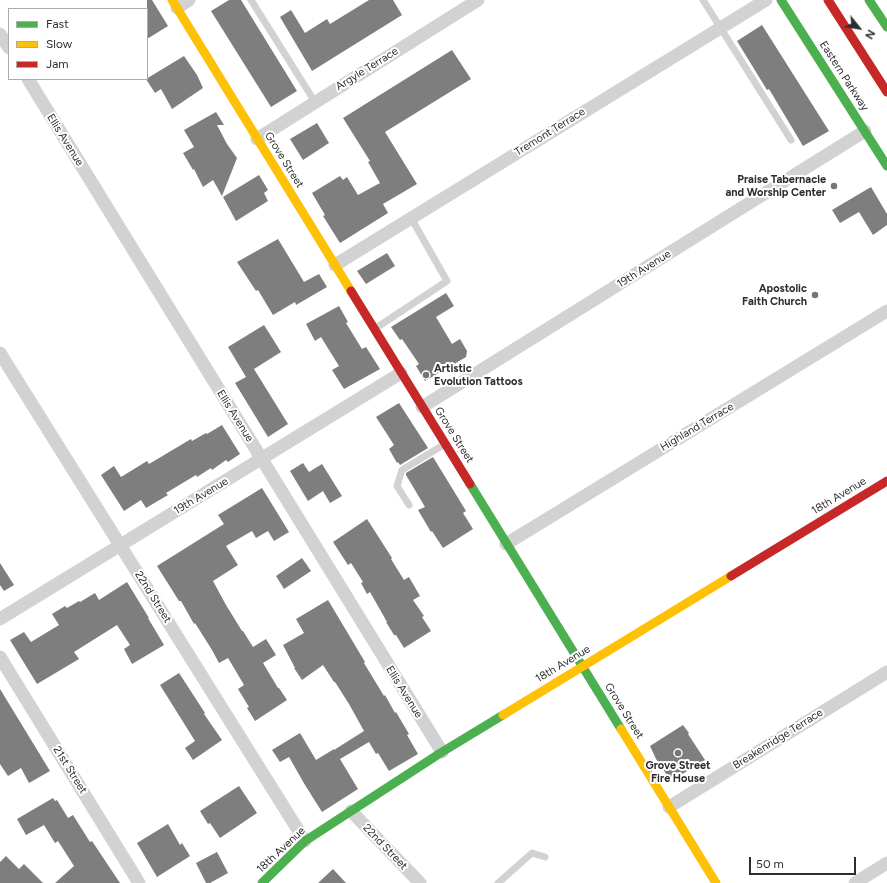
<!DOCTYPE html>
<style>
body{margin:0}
#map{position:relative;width:887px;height:883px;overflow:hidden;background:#fff;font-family:Figtree,sans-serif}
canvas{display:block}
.legend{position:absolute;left:8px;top:8px;width:140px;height:72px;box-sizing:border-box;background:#fff;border:1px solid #ababab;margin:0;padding:5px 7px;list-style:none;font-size:12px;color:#2d2d2d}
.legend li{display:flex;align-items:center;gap:8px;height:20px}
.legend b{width:20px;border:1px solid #ababab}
.north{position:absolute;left:839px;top:8px;width:40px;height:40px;-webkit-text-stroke:3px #fff;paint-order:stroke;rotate:120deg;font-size:11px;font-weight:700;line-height:16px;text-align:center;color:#2d2d2d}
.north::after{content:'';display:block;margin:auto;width:14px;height:18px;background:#2d2d2d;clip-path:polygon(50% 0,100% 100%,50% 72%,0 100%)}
.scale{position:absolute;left:749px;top:857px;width:107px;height:18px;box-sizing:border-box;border:2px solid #2d2d2d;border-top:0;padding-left:5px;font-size:12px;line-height:14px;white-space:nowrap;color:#2d2d2d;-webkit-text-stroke:3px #fff;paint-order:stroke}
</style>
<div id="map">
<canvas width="887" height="883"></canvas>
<ul class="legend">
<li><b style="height:5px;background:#4caf50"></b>Fast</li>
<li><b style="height:5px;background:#ffc107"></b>Slow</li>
<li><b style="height:5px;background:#c62828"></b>Jam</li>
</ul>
<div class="north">N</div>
<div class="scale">50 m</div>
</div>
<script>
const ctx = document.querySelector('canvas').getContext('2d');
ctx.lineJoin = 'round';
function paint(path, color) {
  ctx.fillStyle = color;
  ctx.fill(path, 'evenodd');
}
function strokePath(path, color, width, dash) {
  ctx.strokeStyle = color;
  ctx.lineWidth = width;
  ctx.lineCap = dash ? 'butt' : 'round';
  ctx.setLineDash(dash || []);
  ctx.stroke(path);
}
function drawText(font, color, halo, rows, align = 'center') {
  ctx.font = font + ' Figtree,sans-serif';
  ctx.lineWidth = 4;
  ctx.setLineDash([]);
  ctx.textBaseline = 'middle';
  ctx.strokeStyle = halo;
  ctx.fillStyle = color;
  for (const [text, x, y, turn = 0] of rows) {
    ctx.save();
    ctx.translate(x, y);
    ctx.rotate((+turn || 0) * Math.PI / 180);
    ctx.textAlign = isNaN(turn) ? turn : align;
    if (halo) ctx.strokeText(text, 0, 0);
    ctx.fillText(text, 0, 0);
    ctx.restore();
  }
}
paint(new Path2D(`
 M 147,0 L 152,0 L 168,26 L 147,39 Z
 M 229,0 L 241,0 L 297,91 L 271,107 L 211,11 Z
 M 369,0 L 393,0 L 402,15 L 312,71 L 280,17 L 291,10 L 305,33 L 327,19 L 330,24 Z
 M 762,25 L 829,131 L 803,146 L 769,89 L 767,90 L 737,41 Z
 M 452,50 L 471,79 L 385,132 L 417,184 L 383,204 L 388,213 L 340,243 L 323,216 L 325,215 L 312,193 L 340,176 L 343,180 L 347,177 L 358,195 L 380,183 L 368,162 L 370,161 L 343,118 Z
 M 184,56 L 197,75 L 203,88 L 172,109 L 161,89 L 155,93 L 146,79 Z
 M 216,112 L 224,125 L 217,125 L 227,144 L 237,158 L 222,196 L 213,180 L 203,187 L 194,169 L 193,170 L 183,153 L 194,147 L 184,130 Z
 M 317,123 L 329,143 L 303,160 L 290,139 Z
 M 259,175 L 268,190 L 264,193 L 268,201 L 236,221 L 223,197 Z
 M 871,187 L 887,214 L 887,225 L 873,235 L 859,212 L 840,223 L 832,210 Z
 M 278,239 L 304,282 L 319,274 L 327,287 L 296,305 L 295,302 L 273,315 L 258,290 L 256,291 L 237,262 Z
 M 387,253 L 395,266 L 366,284 L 357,271 Z
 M 446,293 L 454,306 L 436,317 L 452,344 L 460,339 L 467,351 L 466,357 L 425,381 L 416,366 L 419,364 L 402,339 L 400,340 L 391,327 Z
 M 339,306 L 348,322 L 346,323 L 362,349 L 366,347 L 380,369 L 344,389 L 332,370 L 339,366 L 321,337 L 315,341 L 306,324 Z
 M 264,325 L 281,352 L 254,369 L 288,424 L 268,437 L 235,383 L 246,377 L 228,347 Z
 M 399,403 L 428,448 L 400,465 L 398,462 L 397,463 L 389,449 L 394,445 L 376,417 Z
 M 222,425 L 240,454 L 228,462 L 226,460 L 212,470 L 211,468 L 197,477 L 196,475 L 166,493 L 168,495 L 146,508 L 141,500 L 124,511 L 101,475 L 114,466 L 121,477 L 147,461 L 149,464 L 191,439 L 192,441 L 206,433 L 207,434 Z
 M 433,457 L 466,511 L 463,513 L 473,529 L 443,548 L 432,531 L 431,532 L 418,510 L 425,507 L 406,475 L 406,473 Z
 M 303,463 L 309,472 L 322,464 L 342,496 L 330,503 L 323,491 L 308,501 L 290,471 Z
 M 262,488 L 289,532 L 274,541 L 268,531 L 256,538 L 252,531 L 226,546 L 238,565 L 213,581 L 226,605 L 242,631 L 243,631 L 253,647 L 266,639 L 276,655 L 263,663 L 278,688 L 279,688 L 287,700 L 255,721 L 247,708 L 249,707 L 238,689 L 244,685 L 228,658 L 219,663 L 212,650 L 195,623 L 194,624 L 181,601 L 179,601 L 157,566 L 224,524 L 218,515 Z
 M 367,519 L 392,558 L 391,559 L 404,580 L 409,577 L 420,596 L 413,600 L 424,616 L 422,617 L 431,631 L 404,648 L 396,635 L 394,635 L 386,622 L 387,622 L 370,592 L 367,594 L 361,583 L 363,582 L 351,563 L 348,565 L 333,542 Z
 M 302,558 L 311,571 L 284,589 L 276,576 Z
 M 0,563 L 14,585 L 4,591 L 0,585 Z
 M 127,582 L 149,618 L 148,618 L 164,645 L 132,664 L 124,649 L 130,645 L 117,625 L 74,652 L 79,659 L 37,684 L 10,640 L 24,632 L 31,642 L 59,625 L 52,614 L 65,606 L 67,608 L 79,601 L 80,602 L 95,593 L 99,600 Z
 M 328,600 L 365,662 L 364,663 L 384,696 L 385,695 L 395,713 L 396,712 L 409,734 L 407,735 L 418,754 L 389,771 L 378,753 L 376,754 L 369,742 L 340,759 L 358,789 L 322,812 L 305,785 L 289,757 L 280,762 L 272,750 L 300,733 L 316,760 L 334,749 L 334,750 L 364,731 L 349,704 L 335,682 L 334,682 L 323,665 L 302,680 L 294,668 L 295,668 L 283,645 L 304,633 L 296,619 Z
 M 179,673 L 205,713 L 204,714 L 222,740 L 193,760 L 185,748 L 195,741 L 160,685 Z
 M 0,689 L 50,771 L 29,783 L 21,768 L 8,776 L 0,764 Z
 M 683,725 L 689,733 L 688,734 L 705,760 L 671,781 L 656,759 L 650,746 Z
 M 239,786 L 257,813 L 220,838 L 210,823 L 208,824 L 200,811 Z
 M 53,798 L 55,801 L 57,800 L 68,818 L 73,815 L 90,842 L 92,841 L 120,883 L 55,883 L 74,866 L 58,841 L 55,843 L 44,825 L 26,835 L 17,819 Z
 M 168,824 L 180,845 L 182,843 L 190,856 L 157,877 L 137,843 Z
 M 217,852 L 228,873 L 210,883 L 206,883 L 196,863 Z
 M 6,856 L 19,869 L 24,864 L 43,883 L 0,883 L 0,862 Z
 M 333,869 L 346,883 L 318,883 Z`), '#7e7e7e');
strokePath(new Path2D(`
 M 251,0 L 315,102
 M 703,0 L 791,140
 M 376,328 L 447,281 L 411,218
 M 409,505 L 397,486 L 402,470 L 445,444
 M 498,883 L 532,853 L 545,857`), '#d2d2d2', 7);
strokePath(new Path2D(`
 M 177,8 L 189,0
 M 0,34 L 9,48
 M 28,79 L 442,752
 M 257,139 L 478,0
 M 335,265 L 766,0
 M 0,353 L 305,841
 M 422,407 L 865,131
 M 506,544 L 887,311
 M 0,619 L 401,373
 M 0,657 L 139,883
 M 669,807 L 887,672
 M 351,811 L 420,883
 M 855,883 L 887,863`), '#d2d2d2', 13);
strokePath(new Path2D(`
 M 781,0 L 887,166
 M 869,0 L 887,27
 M 470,484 L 621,729
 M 262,883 L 305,841 L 442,752 L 503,715`), '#4caf50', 9);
strokePath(new Path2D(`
 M 172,0 L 351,291
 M 503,715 L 731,576
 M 621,729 L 716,883`), '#ffc107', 9);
strokePath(new Path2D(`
 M 828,0 L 887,92
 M 351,291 L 470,484
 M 731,576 L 887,481`), '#c62828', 9);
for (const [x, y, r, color] of [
 [834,186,4,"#767676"],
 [815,295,4,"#767676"],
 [426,375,4,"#767676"],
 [678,753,4,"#767676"]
]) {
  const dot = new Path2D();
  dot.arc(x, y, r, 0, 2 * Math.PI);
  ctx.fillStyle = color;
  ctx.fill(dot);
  strokePath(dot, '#fff', 1.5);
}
drawText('11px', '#2d2d2d', '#fff', [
 ["Argyle Terrace",367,69,-32],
 ["Eastern Parkway",844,76,57],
 ["Tremont Terrace",550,132,-32],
 ["Ellis Avenue",65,140,58],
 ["Grove Street",284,160,58],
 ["19th Avenue",644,269,-32],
 ["Ellis Avenue",235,416,58],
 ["Highland Terrace",697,427,-31],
 ["Grove Street",454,435,58],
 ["19th Avenue",201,496,-31],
 ["18th Avenue",839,496,-31],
 ["22nd Street",153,597,58],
 ["18th Avenue",563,664,-31],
 ["Ellis Avenue",404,692,58],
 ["Grove Street",624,711,58],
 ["Breakenridge Terrace",778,739,-32],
 ["21st Street",70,770,58],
 ["22nd Street",385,847,46],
 ["18th Avenue",281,850,-43]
]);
drawText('bold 11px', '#2d2d2d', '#fff', [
 ["Praise Tabernacle",826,180],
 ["and Worship Center",826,193],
 ["Apostolic",807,289],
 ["Faith Church",807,302],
 ["Artistic",434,369,"left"],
 ["Evolution Tattoos",434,382,"left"],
 ["Grove Street",678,766,"center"],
 ["Fire House",678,779,"center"]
], 'right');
</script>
